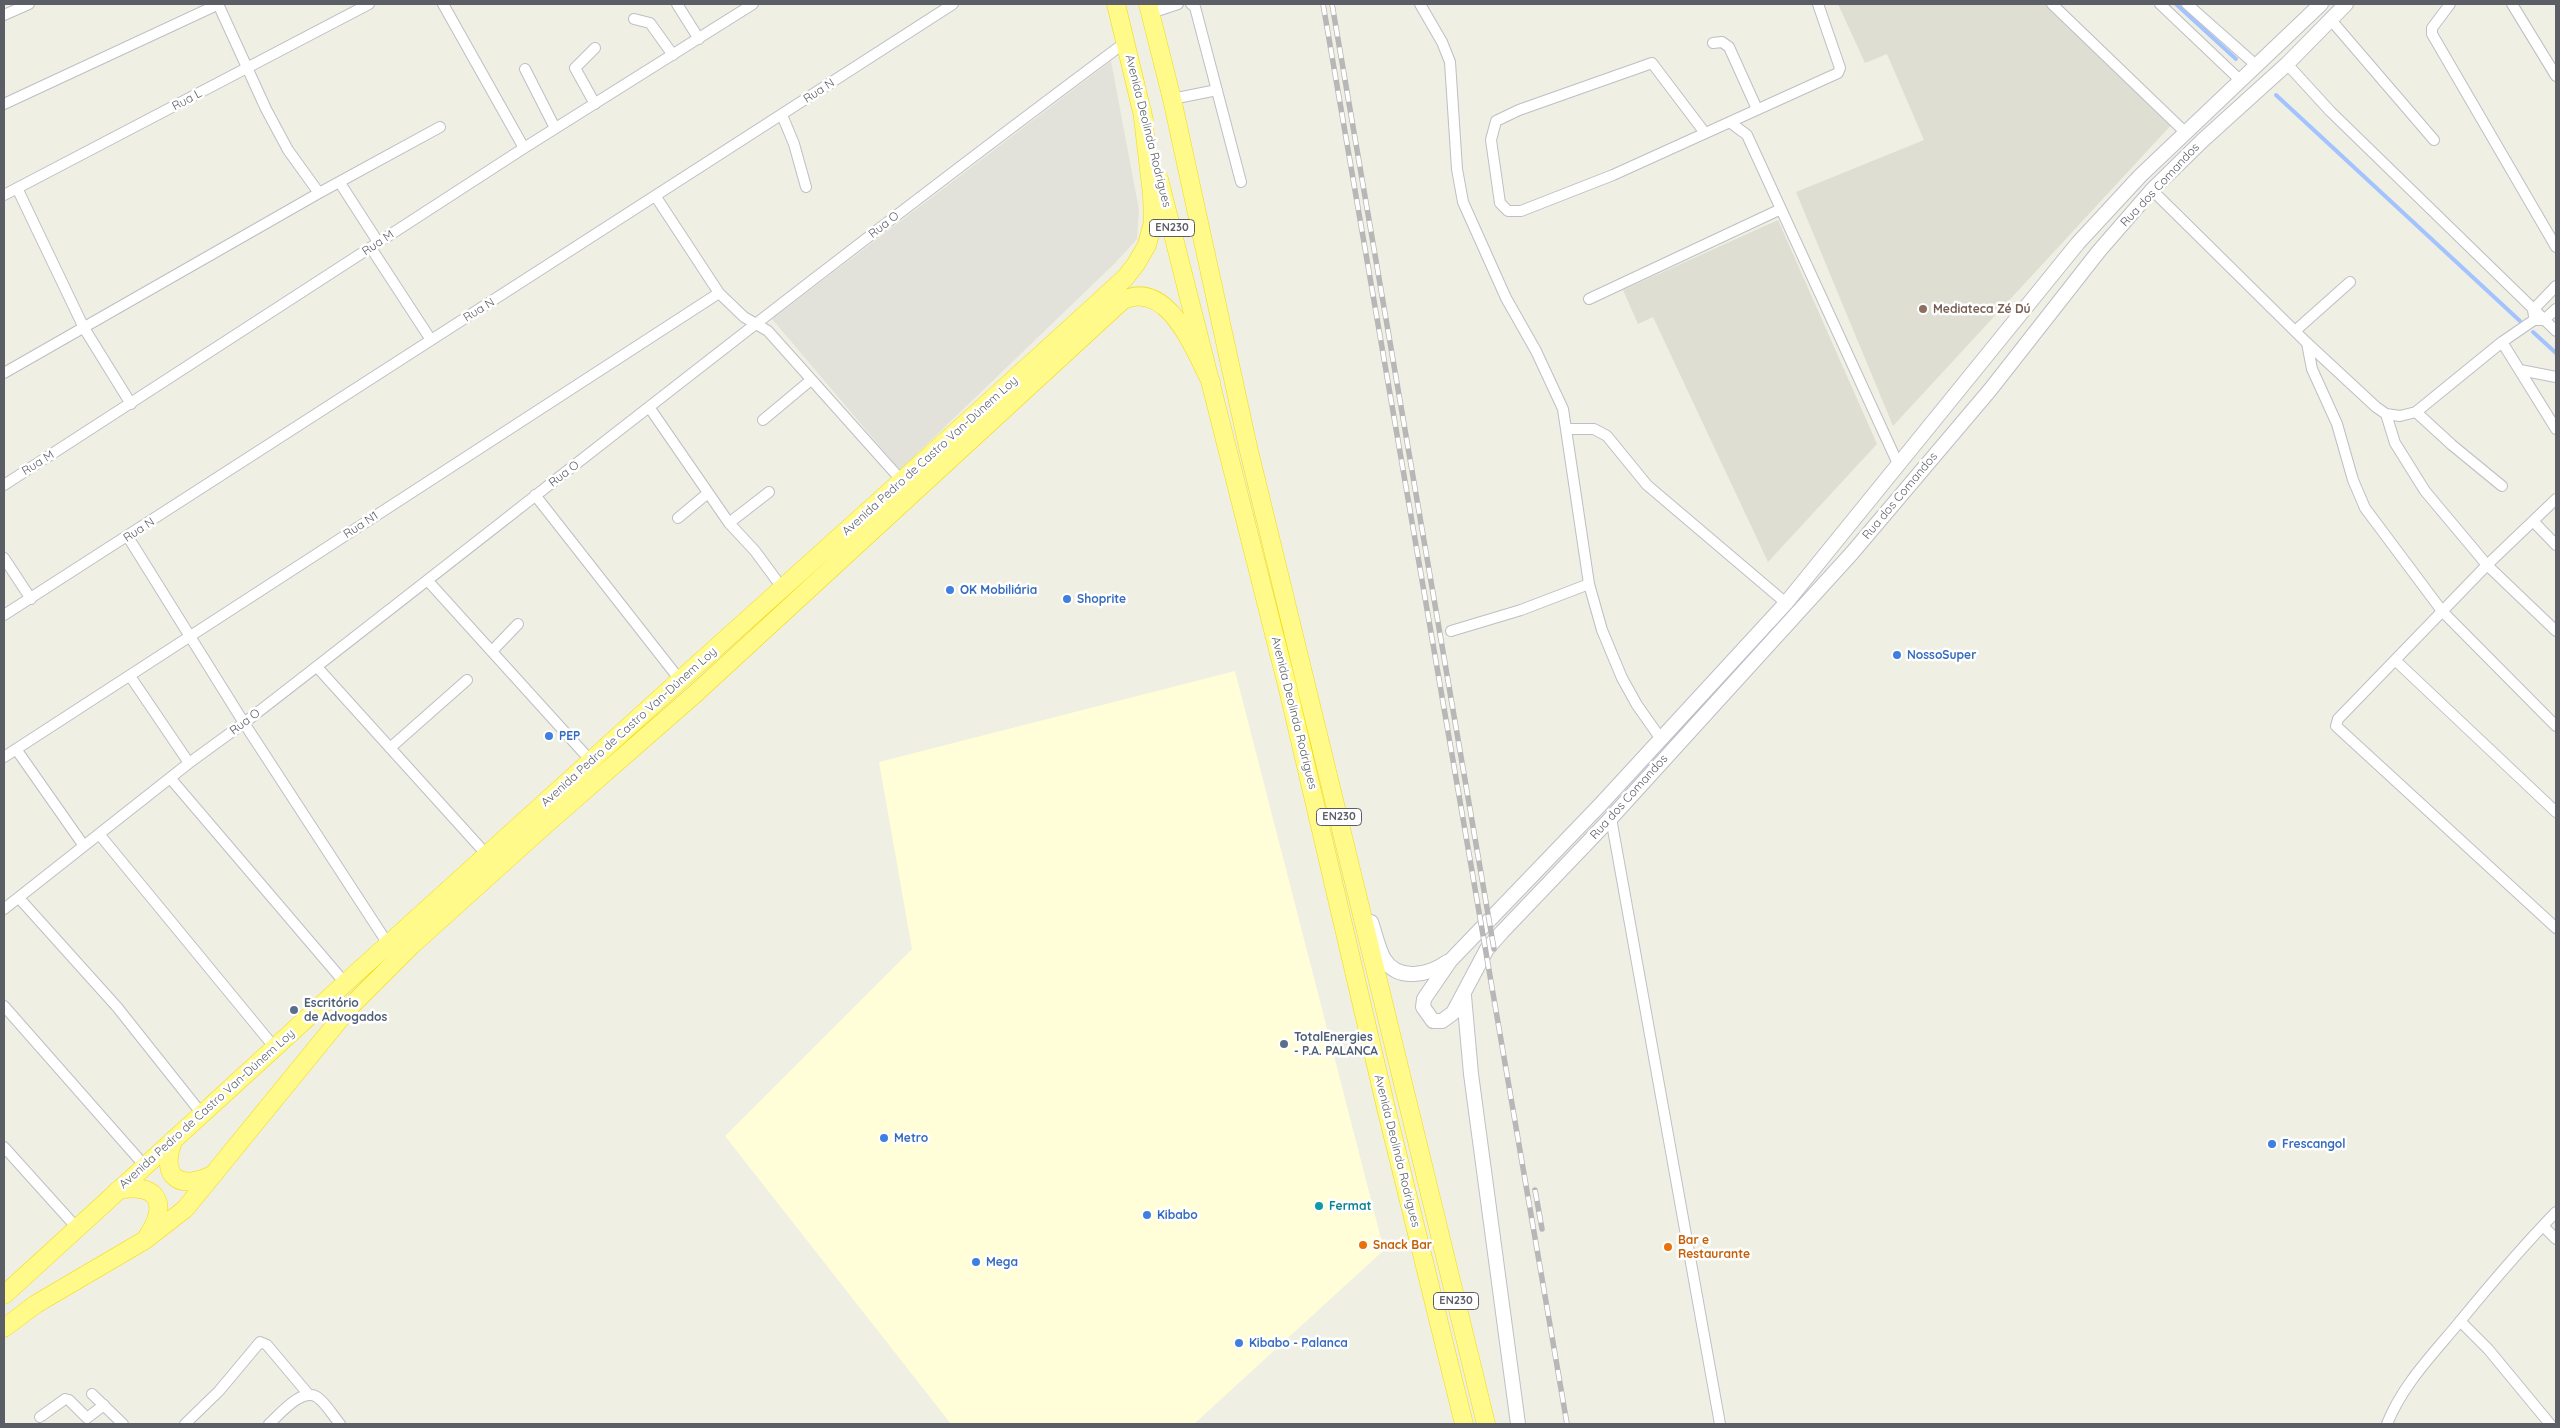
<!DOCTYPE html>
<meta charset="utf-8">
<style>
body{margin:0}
#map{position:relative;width:2560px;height:1428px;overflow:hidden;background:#efefe3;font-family:Quicksand,sans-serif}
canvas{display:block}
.frame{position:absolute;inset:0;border:5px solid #5b5e65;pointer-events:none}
</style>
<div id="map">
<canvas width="2560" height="1428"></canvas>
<div class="frame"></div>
</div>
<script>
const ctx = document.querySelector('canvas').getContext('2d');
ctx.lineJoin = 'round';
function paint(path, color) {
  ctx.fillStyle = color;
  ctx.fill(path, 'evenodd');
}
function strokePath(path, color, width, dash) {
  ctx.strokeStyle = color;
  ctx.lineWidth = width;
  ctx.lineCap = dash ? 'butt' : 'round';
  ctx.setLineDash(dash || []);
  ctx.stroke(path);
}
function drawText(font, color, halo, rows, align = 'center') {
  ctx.font = font + ' Quicksand,sans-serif';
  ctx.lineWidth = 5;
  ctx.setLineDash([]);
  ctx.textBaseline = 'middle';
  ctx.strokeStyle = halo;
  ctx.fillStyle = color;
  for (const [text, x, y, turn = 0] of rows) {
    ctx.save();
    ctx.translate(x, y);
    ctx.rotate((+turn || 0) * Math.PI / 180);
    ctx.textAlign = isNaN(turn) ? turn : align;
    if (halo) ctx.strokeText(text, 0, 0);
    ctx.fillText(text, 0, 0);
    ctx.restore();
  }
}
paint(new Path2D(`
 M 1235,671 L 1384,1250 L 1194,1424 L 951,1424 L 725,1136 L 912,949 L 879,762 Z`), '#fffed8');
paint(new Path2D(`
 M 1111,61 L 1139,210 L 1137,239 L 1115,263 L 900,470 L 772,319 Z`), '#e2e2db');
paint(new Path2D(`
 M 1838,4 L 2047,4 L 2173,123 L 1893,426 L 1796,192 L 1924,140 L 1887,54 L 1865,63 Z
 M 1778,220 L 1877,444 L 1768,562 L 1653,317 L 1638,324 L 1623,290 Z`), '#dfded2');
strokePath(new Path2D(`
 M 2176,4 L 2236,59
 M 2276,95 L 2520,321
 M 2533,332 L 2556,353`), '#a3c3ff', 4);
const street = new Path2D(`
 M 218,4 L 266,109 L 288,150 L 319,193
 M 443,4 L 524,148
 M 677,4 L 699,39
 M 1191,4 L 1195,7 L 1241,182
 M 1420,4 L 1442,42 L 1450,62 L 1457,169 L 1463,202 L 1506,298 L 1536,351 L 1563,409 L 1589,584 L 1602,630 L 1622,678 L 1637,705 L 1661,739
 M 2052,4 L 2186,133
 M 2160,4 L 2241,81
 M 2187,4 L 2257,66
 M 2450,4 L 2432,28 L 2432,34 L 2556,247
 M 2512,4 L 2556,76
 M 1151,13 L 1178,4
 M 4,15 L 29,4
 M 634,19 L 650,23 L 673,55
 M 2331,20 L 2434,140
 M 1713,43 L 1722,42 L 1729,47 L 1757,109
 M 595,48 L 575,68 L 595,104
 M 2287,64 L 2330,111 L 2556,331
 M 525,69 L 555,128
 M 1172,99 L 1217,90
 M 4,104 L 219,4
 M 782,115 L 794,144 L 806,187
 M 1731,123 L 1747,135 L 1899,466
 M 1705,133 L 1652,63 L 1519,110 L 1496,121 L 1491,140 L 1500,203 L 1508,211 L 1521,211 L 1613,175 L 1838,73 L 1840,68 L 1818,4
 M 340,183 L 378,242
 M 17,188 L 84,328 L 131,404
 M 2152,190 L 2307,343 L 2376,407 L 2386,414 L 2400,416 L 2416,412 L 2502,342 L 2534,320 L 2544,320 L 2556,309
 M 4,195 L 369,4
 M 656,197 L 719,293 L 744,317 L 768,331 L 903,482
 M 371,248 L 431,340
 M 1589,299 L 1781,209
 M 2534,316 L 2533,310 L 2556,286
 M 2295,331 L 2350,282
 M 2502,342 L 2556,429
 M 2307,343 L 2312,369 L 2337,424 L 2353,480 L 2365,508 L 2442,611 L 2556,726
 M 2520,370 L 2556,377
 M 4,373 L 319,193 L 440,127
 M 649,407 L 729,523 L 755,551 L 783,589
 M 2416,412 L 2452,445 L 2502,486
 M 2386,414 L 2395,443 L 2425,491 L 2487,565 L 2556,631
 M 763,420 L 811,380
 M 1567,429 L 1594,429 L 1607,436 L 1647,485 L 1786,603
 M 4,485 L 524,148 L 753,4
 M 535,495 L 680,680
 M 2556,499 L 2487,565 L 2338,719 L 2336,726 L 2556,928
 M 678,518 L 708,493
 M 2533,521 L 2556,545
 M 729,523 L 769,492
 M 128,537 L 244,723 L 388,944
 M 4,558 L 31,599
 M 428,581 L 591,761
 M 4,615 L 953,4
 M 1451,631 L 1521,610 L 1589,584
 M 493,650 L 518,624
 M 2395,660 L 2556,812
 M 317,667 L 487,855
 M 130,676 L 189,763
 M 390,748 L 467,680
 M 16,749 L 84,846
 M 4,757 L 719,293
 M 171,779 L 345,983
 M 1611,818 L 1720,1424
 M 99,834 L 275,1048
 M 19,898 L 117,1007 L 202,1114
 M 4,909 L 189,763 L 244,723 C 538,495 829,263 1127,41
 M 4,1006 L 144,1165
 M 4,1147 L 77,1228
 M 2543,1226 L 2556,1239
 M 2460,1321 L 2488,1349 L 2550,1424
 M 92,1394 L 123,1424
 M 40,1417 L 65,1399 L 69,1400 L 87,1418 L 104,1405
 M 185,1424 L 219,1391 L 260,1342 L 267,1345 L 309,1395
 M 269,1424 C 279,1415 302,1387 317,1397 C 326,1403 333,1416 340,1424
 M 2387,1424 C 2402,1386 2431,1356 2457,1325 C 2489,1286 2521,1248 2556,1212`);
const secondary = new Path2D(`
 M 2321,4 L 2140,176 L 2078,243 L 1786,603 L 1601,804 L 1450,961 L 1424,999 L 1423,1007 L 1433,1021 L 1442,1021 L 1453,1013 L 1487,949 L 1502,932 L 1611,818 L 1852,553 L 1990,390 L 2099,251 L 2152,190 L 2203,140 L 2287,64 L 2346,4
 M 1371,922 C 1375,933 1378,948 1384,959 C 1398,982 1429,975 1447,962
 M 1464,996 L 1471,1074 L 1518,1424`);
const highway = new Path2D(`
 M 1116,4 L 1144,120
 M 1148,4 L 1172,99 L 1248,447 L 1486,1424
 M 1159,179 L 1288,689 L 1387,1112 L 1464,1424
 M 174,1139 C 158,1177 180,1192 214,1174
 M 118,1190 C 159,1182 169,1205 147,1237
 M 4,1295 C 228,1090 453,884 679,681 C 828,547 977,414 1125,278 L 1136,264 L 1147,245 L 1153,222 L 1152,194 L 1142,110
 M 4,1328 L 36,1304 L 145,1240 L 185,1209 L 349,1008 L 412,945 L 544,826 L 696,693 L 1123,300 C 1169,279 1195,352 1211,382`);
strokePath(street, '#bdbfc5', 12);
strokePath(secondary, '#bebfc7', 16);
strokePath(highway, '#f2db00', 19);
strokePath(street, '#fff', 10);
strokePath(secondary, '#fff', 14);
strokePath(highway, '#fffa8a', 18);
const rail = new Path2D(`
 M 1323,4 L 1567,1424
 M 1332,4 L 1494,949
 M 1535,1190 L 1542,1229`);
strokePath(rail, '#b7b7b8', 5.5);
strokePath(rail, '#fff', 4, [11]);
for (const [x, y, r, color] of [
 [1923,309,5,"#8d6e63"],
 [950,590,5,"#3f7fe0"],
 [1067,599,5,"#3f7fe0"],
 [1897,655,5,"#3f7fe0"],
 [549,736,5,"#3f7fe0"],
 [294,1010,5,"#5c6f8a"],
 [1284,1044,5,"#5c6f8a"],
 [884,1138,5,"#3f7fe0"],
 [2272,1144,5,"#3f7fe0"],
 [1319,1206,5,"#0f9aa8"],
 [1147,1215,5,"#3f7fe0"],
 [1363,1245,5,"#e8710a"],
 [1668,1247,5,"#e8710a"],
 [976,1262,5,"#3f7fe0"],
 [1239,1343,5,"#3f7fe0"]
]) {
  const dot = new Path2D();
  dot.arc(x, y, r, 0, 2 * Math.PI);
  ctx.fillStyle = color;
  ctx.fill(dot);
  strokePath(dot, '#fff', 2);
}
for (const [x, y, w] of [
 [1172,228,45],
 [1339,817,45],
 [1456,1301,45]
]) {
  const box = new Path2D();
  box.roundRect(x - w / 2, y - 8.5, w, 17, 4);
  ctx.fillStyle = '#fff';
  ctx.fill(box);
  strokePath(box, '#5b5e65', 1);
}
drawText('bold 11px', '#5b5e65', null, [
 ["EN230",1172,228],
 ["EN230",1339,817],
 ["EN230",1456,1301]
]);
drawText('12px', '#5b5e65', '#fff', [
 ["Rua N",819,91,-33],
 ["Rua L",187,100,-28],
 ["Avenida Deolinda Rodrigues",1148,131,76],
 ["Rua dos Comandos",2160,185,-47],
 ["Rua O",884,225,-38],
 ["Rua M",378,243,-34],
 ["Rua N",479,310,-32],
 ["Avenida Pedro de Castro Van-Dúnem Loy",930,456,-42],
 ["Rua M",38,463,-32],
 ["Rua O",564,474,-37],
 ["Rua dos Comandos",1900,496,-50],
 ["Rua N1",361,525,-33],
 ["Rua N",139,530,-33],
 ["Avenida Deolinda Rodrigues",1294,713,76],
 ["Rua O",245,722,-37],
 ["Avenida Pedro de Castro Van-Dúnem Loy",629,727,-42],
 ["Rua dos Comandos",1629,797,-48],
 ["Avenida Pedro de Castro Van-Dúnem Loy",207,1109,-42],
 ["Avenida Deolinda Rodrigues",1397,1151,76]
]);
drawText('bold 12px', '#785e54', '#fff', [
 ["Mediateca Zé Dú",1933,309]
], 'left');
drawText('bold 12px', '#366cbe', '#fff', [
 ["OK Mobiliária",960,590],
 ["Shoprite",1077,599],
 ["NossoSuper",1907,655],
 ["PEP",559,736],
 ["Metro",894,1138],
 ["Frescangol",2282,1144],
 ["Kibabo",1157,1215],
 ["Mega",986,1262],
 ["Kibabo - Palanca",1249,1343]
], 'left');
drawText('bold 12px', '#4e5e75', '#fff', [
 ["Escritório",304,1003],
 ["de Advogados",304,1017],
 ["TotalEnergies",1294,1037],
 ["- P.A. PALANCA",1294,1051]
], 'left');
drawText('bold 12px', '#0d838f', '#fff', [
 ["Fermat",1329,1206]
], 'left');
drawText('bold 12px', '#c56008', '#fff', [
 ["Bar e",1678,1240],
 ["Restaurante",1678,1254],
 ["Snack Bar",1373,1245]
], 'left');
</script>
